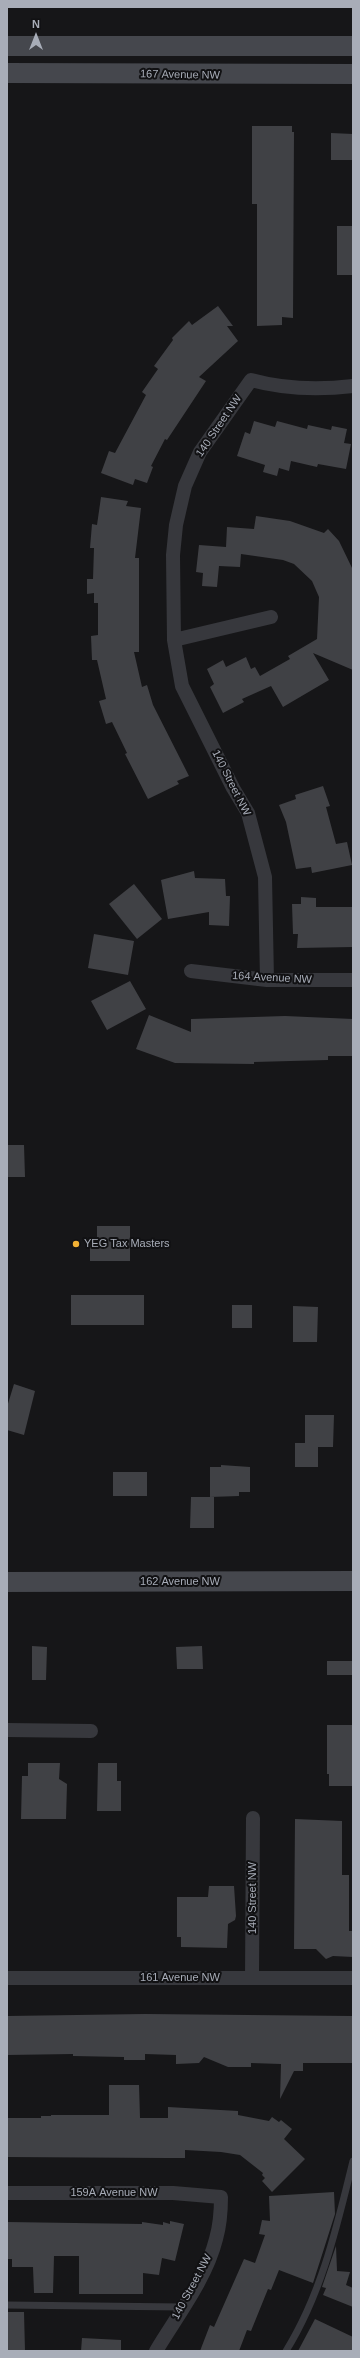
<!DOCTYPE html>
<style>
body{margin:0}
#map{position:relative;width:360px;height:2358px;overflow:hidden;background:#161618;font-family:Arial,sans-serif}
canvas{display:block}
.frame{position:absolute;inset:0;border:8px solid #a8adb8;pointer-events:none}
.north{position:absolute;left:16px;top:16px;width:40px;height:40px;-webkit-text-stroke:3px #111113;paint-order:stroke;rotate:0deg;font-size:11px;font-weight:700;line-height:16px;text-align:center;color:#a8adb8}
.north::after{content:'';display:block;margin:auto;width:14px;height:18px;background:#a8adb8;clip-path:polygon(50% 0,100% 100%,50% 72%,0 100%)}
</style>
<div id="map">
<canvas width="360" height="2358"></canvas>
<div class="frame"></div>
<div class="north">N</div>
</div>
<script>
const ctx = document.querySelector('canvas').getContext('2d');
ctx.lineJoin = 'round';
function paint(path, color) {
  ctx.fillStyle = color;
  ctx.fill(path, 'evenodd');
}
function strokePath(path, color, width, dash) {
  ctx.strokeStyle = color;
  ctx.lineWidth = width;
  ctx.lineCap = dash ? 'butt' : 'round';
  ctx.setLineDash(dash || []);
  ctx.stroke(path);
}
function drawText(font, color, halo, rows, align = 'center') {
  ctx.font = font + ' Arial,sans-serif';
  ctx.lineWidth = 4;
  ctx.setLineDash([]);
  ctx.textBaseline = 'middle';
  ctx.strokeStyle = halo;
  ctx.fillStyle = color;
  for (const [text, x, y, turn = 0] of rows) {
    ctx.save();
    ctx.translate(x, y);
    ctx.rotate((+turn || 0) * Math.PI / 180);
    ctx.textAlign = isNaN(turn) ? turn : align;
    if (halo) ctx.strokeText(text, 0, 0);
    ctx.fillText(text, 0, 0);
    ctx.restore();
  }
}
paint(new Path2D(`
 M 252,126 L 292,126 L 292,132 L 294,132 L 293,318 L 282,317 L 282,325 L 257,326 L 257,204 L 252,204 Z
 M 331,133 L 353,134 L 353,160 L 331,160 Z
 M 337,226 L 353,226 L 353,275 L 337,275 Z
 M 218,306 L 233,326 L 227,326 L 238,341 L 199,377 L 206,381 L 167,440 L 165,439 L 151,466 L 153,467 L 147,483 L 135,479 L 133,485 L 101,473 L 109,451 L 115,453 L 146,395 L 142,392 L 158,369 L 154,366 L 173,340 L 172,338 L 189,321 L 192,325 Z
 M 254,421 L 275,427 L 277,421 L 307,429 L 308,425 L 331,430 L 332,426 L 347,429 L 344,443 L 351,444 L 346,469 L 318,464 L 317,467 L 291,461 L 289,471 L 279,468 L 277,476 L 263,472 L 265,465 L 237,456 L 245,432 L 250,434 Z
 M 101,497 L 128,501 L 126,506 L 141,508 L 135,558 L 139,558 L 139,652 L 134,652 L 142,687 L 147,685 L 153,705 L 189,776 L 177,781 L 179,784 L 148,799 L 125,754 L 127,753 L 112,722 L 106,724 L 99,701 L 106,699 L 97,660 L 92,660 L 91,636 L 98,635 L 98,603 L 94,603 L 94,593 L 87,594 L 87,579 L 93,579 L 94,548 L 90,548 L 92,524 L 97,525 Z
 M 256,516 L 290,521 L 324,533 L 328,529 L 339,541 L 353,570 L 353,670 L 313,653 L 329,680 L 283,707 L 271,686 L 242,699 L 244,702 L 223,713 L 210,687 L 214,684 L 207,669 L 223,660 L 226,667 L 246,657 L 251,669 L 255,667 L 260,676 L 290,659 L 288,656 L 317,639 L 319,597 L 312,581 L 294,564 L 283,560 L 241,554 L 240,567 L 219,566 L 217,587 L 202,586 L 203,573 L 196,572 L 199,545 L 226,547 L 227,527 L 254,529 Z
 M 323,786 L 330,806 L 326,807 L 336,844 L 347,842 L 352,865 L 312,873 L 311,867 L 296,869 L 286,822 L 279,805 L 296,799 L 295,795 Z
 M 194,871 L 195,878 L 225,879 L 226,896 L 230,896 L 229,926 L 209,925 L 209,912 L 168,919 L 161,880 Z
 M 134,884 L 162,919 L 137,939 L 109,904 Z
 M 301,897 L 316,898 L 316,907 L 353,907 L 353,947 L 297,948 L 298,934 L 293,934 L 292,904 L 301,904 Z
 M 94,934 L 134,941 L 128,975 L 88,968 Z
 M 130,981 L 146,1009 L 107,1030 L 91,1001 Z
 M 149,1015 L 191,1032 L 191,1019 L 285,1016 L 353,1019 L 353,1056 L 328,1056 L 328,1060 L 254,1062 L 254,1064 L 175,1063 L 136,1049 Z
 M 7,1145 L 24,1145 L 25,1177 L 7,1177 Z
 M 97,1226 L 130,1226 L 130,1261 L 90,1261 L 90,1239 L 97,1239 Z
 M 71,1295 L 144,1295 L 144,1325 L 71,1325 Z
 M 232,1305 L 252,1305 L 252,1328 L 232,1328 Z
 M 293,1306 L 318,1307 L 317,1342 L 293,1342 Z
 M 14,1384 L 35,1391 L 24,1435 L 7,1430 L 7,1407 Z
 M 305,1415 L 334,1415 L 333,1447 L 318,1447 L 318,1467 L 295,1467 L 295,1443 L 305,1443 Z
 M 221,1465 L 250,1467 L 250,1492 L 239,1492 L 239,1496 L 210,1497 L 210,1467 L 221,1467 Z
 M 113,1472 L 147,1472 L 147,1496 L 113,1496 Z
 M 191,1497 L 214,1497 L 214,1528 L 190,1528 Z
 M 32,1646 L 47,1647 L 46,1680 L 32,1680 Z
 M 202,1646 L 203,1669 L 177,1669 L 176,1647 Z
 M 327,1661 L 353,1661 L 353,1675 L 327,1675 Z
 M 327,1725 L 353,1725 L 353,1786 L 329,1786 L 329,1774 L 327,1774 Z
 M 28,1763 L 60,1763 L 59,1779 L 67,1784 L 66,1819 L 21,1819 L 22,1776 L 28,1776 Z
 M 98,1763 L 117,1763 L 117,1781 L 121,1781 L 121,1811 L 97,1811 Z
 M 295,1819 L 342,1821 L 342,1875 L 349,1875 L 349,1931 L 353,1931 L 353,1957 L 333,1956 L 326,1959 L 316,1949 L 294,1949 Z
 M 209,1886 L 234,1886 L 236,1916 L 235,1920 L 228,1924 L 227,1948 L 181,1947 L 181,1937 L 177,1937 L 177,1897 L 208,1897 Z
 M 145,2014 L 353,2016 L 353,2063 L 303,2063 L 303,2071 L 294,2071 L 280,2099 L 281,2064 L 251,2063 L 251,2067 L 228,2067 L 204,2057 L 199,2063 L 176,2064 L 176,2055 L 145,2054 L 145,2060 L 124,2060 L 124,2057 L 73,2056 L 73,2054 L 7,2055 L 7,2016 Z
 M 109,2085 L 139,2085 L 140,2118 L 168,2118 L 168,2107 L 238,2111 L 238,2115 L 269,2121 L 272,2117 L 279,2122 L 281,2120 L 292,2129 L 284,2139 L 305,2159 L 272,2192 L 262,2181 L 265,2178 L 262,2175 L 263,2173 L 240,2155 L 221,2152 L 185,2150 L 185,2158 L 165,2158 L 7,2157 L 7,2118 L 41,2118 L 41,2116 L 51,2116 L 51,2115 L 109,2115 Z
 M 334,2192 L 335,2214 L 313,2283 L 279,2270 L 271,2290 L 268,2289 L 251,2331 L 247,2330 L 239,2351 L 200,2351 L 210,2325 L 214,2327 L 244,2259 L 255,2263 L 265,2235 L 259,2234 L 262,2220 L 270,2221 L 269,2196 Z
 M 170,2221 L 184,2224 L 175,2261 L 162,2258 L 159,2275 L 143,2273 L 143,2294 L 79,2294 L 79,2256 L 54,2256 L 53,2293 L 34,2293 L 33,2267 L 12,2267 L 12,2259 L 7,2259 L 7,2222 L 142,2224 L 142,2222 L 163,2225 L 163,2222 L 170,2224 Z
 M 336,2246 L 337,2271 L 350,2272 L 346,2285 L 353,2288 L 353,2307 L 323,2295 L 326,2288 L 322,2287 Z
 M 7,2312 L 24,2312 L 25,2351 L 7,2351 Z
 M 315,2319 L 353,2337 L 353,2351 L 298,2351 Z
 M 82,2338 L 121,2340 L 121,2351 L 81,2351 Z`), '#404145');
strokePath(new Path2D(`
 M 7,2305 L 182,2307
 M 286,2351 C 322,2293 337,2226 353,2161`), '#37383d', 7);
strokePath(new Path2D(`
 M 174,640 L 271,617
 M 191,971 L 267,980 L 353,980
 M 267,980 L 265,877 L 248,813 L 233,788 L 182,686 L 174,640 L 173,555 L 176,525 L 185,486 L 200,452 L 251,380 C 284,389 319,390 353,386
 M 7,1730 L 91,1731
 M 7,1978 L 353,1978
 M 252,1978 L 253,1818
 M 7,2193 L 173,2193 L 221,2197 C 221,2211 220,2225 216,2239 C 206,2279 177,2316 156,2351`), '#37383d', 14);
strokePath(new Path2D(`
 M 7,46 L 353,46
 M 7,73 L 353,74
 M 7,1582 L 353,1581`), '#45474d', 20);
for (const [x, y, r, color] of [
 [76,1244,4,"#f2b134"]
]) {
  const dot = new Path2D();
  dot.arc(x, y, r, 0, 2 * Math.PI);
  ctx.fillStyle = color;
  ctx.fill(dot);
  strokePath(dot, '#111113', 1.5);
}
drawText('11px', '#a8adb8', '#111113', [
 ["167 Avenue NW",180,75,1],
 ["140 Street NW",219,426,-56],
 ["140 Street NW",231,783,63],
 ["164 Avenue NW",272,978,3],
 ["162 Avenue NW",180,1582],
 ["140 Street NW",253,1898,-90],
 ["161 Avenue NW",180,1978],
 ["159A Avenue NW",114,2193],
 ["140 Street NW",192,2287,-62]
]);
drawText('11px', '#a8adb8', '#111113', [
 ["YEG Tax Masters",84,1244]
], 'left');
</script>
